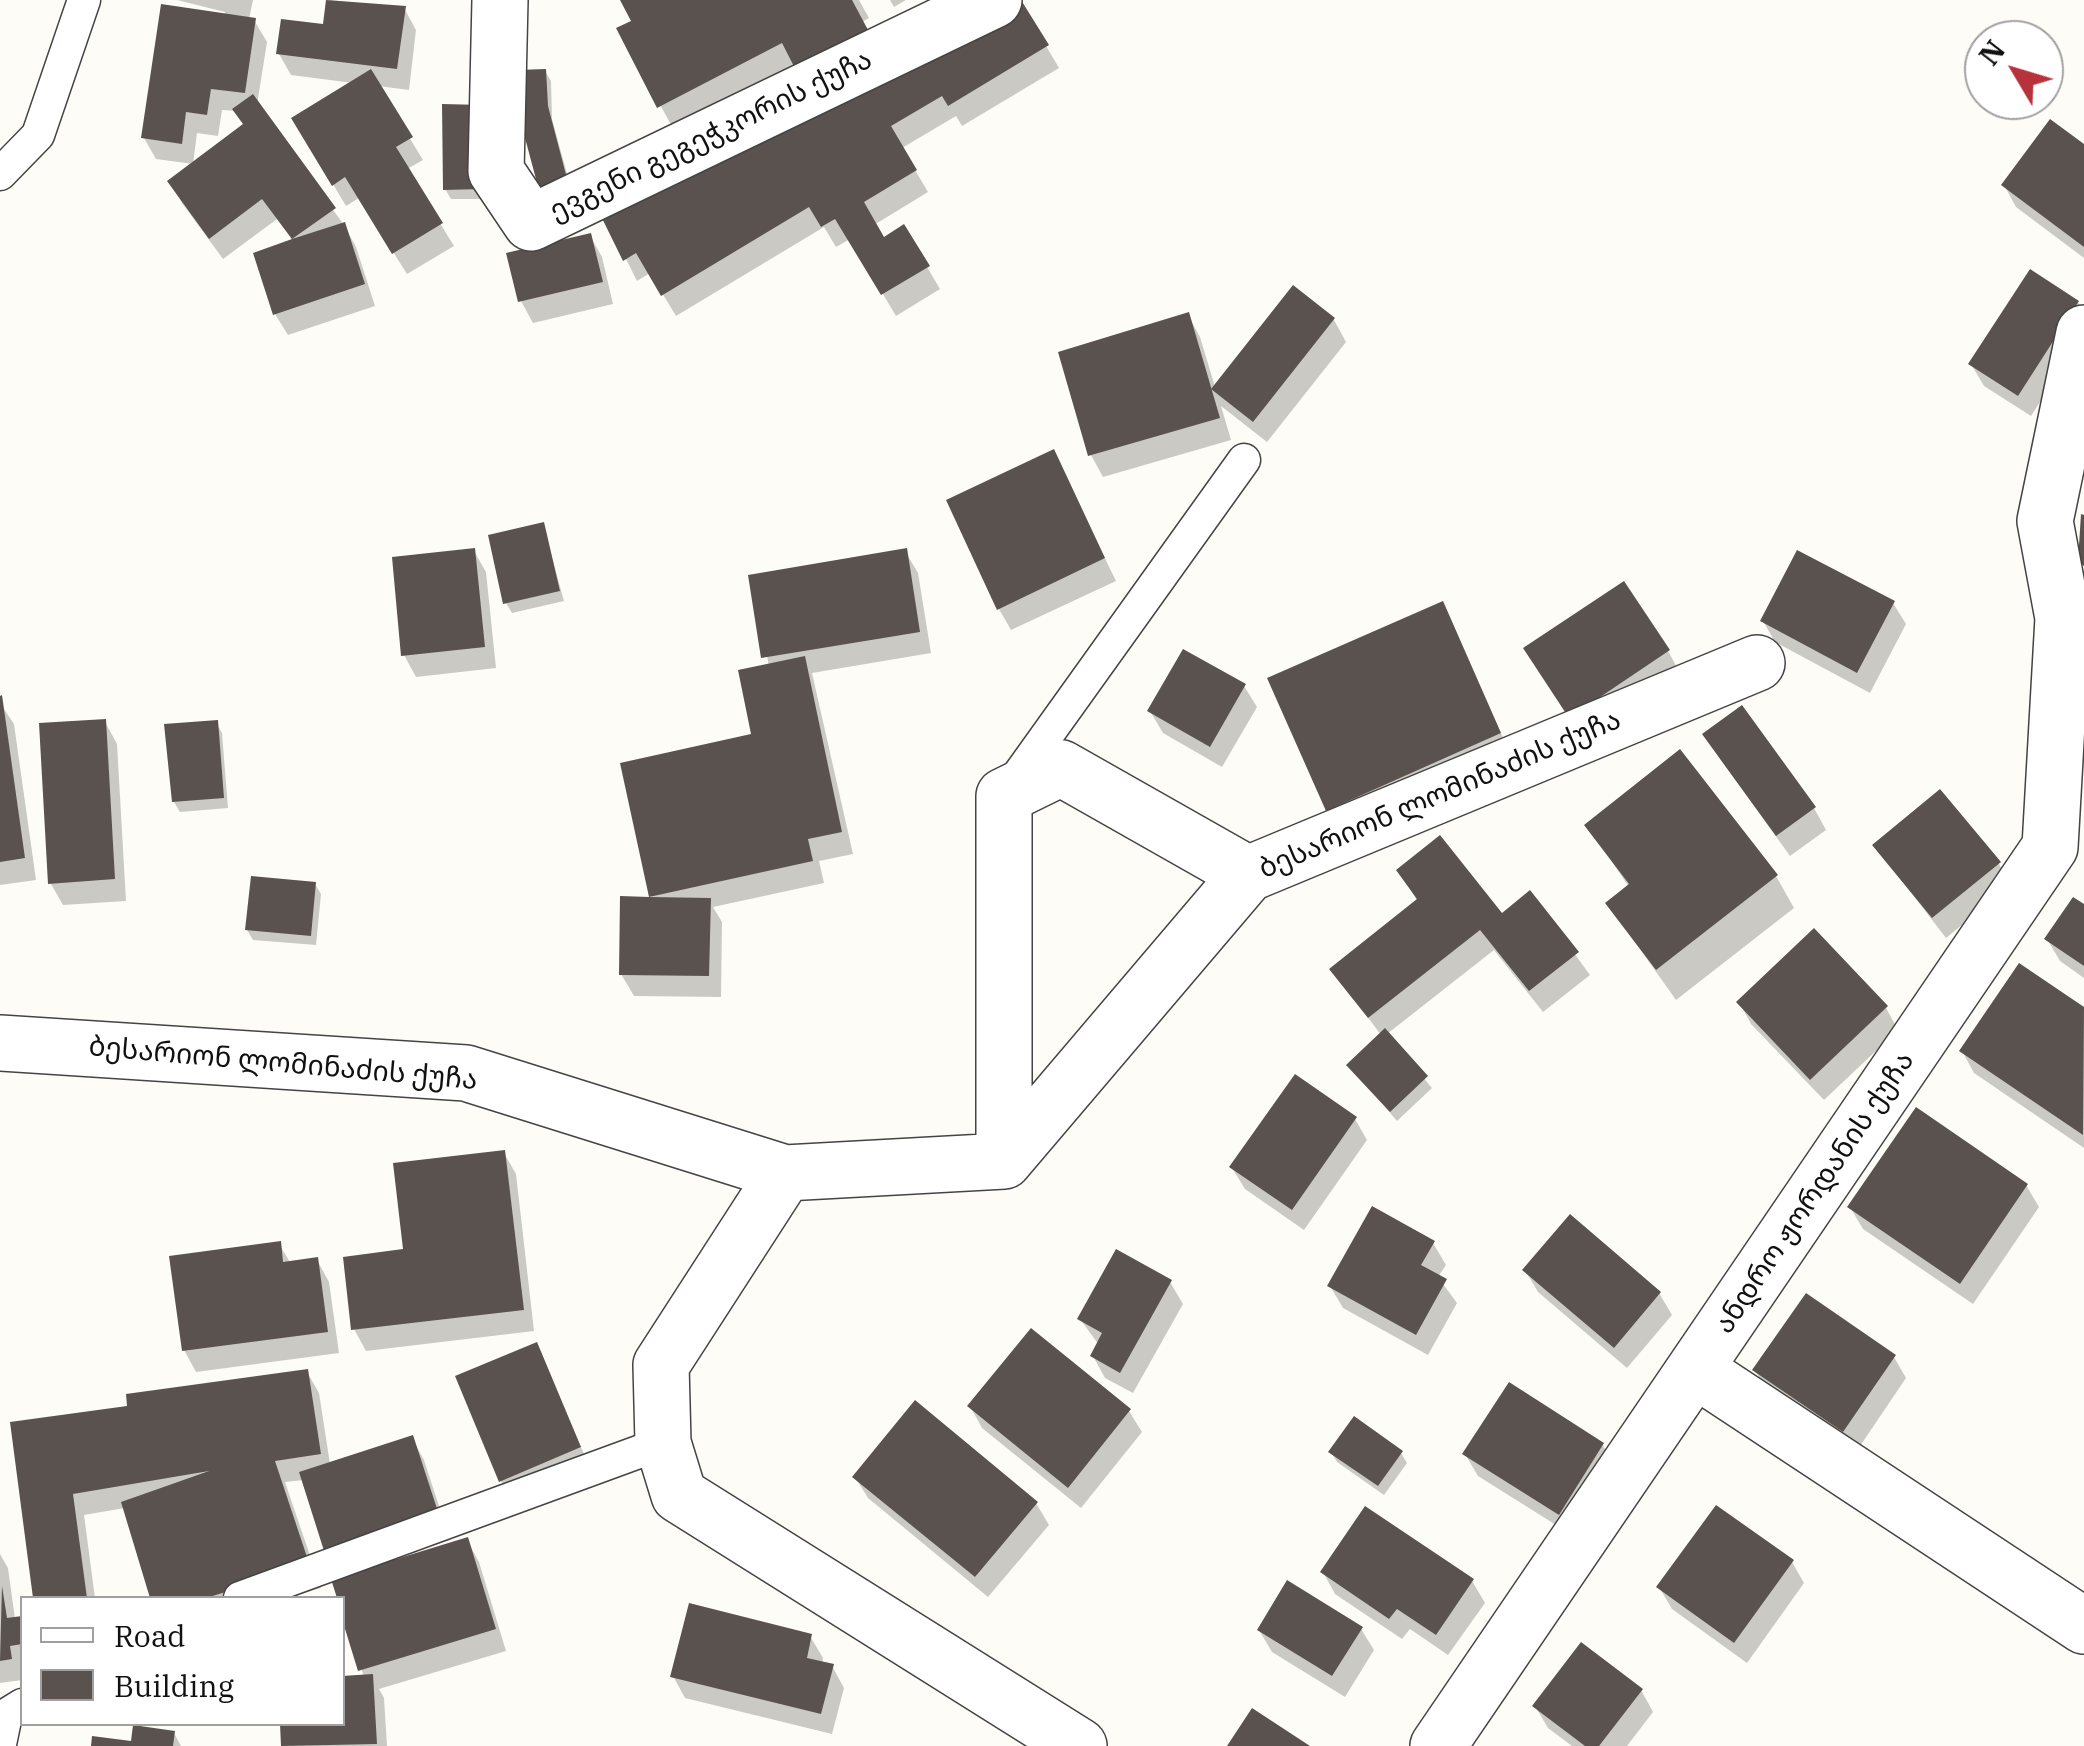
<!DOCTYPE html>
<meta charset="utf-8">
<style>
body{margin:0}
#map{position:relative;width:2084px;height:1746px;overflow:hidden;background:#fefcf6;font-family:"IBM Plex Serif",serif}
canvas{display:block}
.legend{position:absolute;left:20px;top:1596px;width:325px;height:130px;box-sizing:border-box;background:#fff;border:2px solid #a0a0a0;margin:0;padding:12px 18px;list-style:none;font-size:30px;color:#111}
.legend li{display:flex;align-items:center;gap:20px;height:50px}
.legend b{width:50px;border:2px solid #a0a0a0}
.north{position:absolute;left:1964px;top:20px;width:100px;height:100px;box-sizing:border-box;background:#fff;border:2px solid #a0a0a0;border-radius:50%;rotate:308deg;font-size:28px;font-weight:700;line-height:40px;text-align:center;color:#111}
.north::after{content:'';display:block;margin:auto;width:35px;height:45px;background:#b7333c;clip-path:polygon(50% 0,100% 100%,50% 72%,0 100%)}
</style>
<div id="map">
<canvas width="2084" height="1746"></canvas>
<ul class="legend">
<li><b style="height:12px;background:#fff"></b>Road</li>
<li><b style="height:28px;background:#59524e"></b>Building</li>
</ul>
<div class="north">N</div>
</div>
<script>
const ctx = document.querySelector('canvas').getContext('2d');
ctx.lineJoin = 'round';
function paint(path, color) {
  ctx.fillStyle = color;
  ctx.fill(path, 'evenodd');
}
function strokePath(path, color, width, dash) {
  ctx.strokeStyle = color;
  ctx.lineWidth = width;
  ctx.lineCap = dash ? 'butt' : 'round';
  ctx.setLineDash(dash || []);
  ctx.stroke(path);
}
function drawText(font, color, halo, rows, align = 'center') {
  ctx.font = font + ' "IBM Plex Serif","Noto Sans Georgian",serif';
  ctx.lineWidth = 10;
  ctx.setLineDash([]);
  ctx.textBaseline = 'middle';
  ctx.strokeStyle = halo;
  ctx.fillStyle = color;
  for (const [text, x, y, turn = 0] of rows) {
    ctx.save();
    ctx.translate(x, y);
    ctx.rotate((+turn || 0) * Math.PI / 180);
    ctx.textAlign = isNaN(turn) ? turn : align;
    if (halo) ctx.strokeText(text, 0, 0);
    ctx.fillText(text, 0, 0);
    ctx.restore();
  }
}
paint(new Path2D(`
 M 177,0 L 253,0 L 249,19 L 254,20 L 267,42 L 257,105 L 344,225 L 356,247 L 375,306 L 288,335 L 275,314 L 293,241 L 277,219 L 223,259 L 182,203 L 170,182 L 245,126 L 237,111 L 222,110 L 218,136 L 197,133 L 193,164 L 156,159 L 144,138 L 224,16 L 225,12 Z
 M 329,0 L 404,8 L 416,30 L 409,90 L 378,86 L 423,160 L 407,169 L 454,246 L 407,274 L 359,198 L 346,206 L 294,119 L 353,83 L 291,75 L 279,54 L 325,27 Z
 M 623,0 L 859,0 L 869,18 L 862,22 L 816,102 L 678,138 L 620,30 L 635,22 Z
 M 890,0 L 906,0 L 894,7 Z
 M 1019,0 L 1059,68 L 962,126 L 956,116 L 902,148 L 928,192 L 874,225 L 884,240 L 904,228 L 940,289 L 896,316 L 850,239 L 836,247 L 824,227 L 676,316 L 650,273 L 637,281 L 600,207 Z
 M 545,71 L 551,81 L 552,119 L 573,196 L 518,72 Z
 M 445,107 L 487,199 L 451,199 L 445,189 Z
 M 2084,148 L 2084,258 L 2016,207 L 2004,185 Z
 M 590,236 L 602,257 L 613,304 L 533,323 L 521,301 L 510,255 Z
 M 1293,289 L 1334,320 L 1346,342 L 1267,442 L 1221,406 L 1231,440 L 1103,477 L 1091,455 L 1061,354 L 1188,315 L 1200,337 L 1215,387 Z
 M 2078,302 L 2084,314 L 2084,334 L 2031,416 L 1984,386 L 1971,364 Z
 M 1053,452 L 1116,581 L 1011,630 L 999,609 Z
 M 543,525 L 564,601 L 512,613 L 506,603 Z
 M 474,551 L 486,572 L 496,668 L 416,677 L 404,655 Z
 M 905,551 L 918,573 L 931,653 L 812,673 L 853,854 L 819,861 L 824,883 L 713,907 L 722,922 L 721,997 L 634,996 L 621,974 L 652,899 L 623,765 L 754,736 L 769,666 L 751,577 Z
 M 1893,603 L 1906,624 L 1870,693 L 1775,642 L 1763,621 Z
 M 1442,604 L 1511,755 L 1340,831 L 1328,810 Z
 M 1668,651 L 1680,673 L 1583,738 L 1539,670 Z
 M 1244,686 L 1257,707 L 1222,767 L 1163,733 L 1150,711 Z
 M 0,703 L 14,724 L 36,880 L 0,885 Z
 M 105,722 L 117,744 L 126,901 L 63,905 L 51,884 Z
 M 216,723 L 222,733 L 228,808 L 180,812 L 174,802 Z
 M 1718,756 L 1814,808 L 1826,830 L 1790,856 Z
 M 1587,825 L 1776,876 L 1794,908 L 1676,1000 L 1608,904 L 1629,887 Z
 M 1875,846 L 1999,864 L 2011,885 L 1946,938 Z
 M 1399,871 L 1501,916 L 1530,893 L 1590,975 L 1543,1012 L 1494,950 L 1387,1034 L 1432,1088 L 1397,1121 L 1349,1065 L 1381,1035 L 1332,969 L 1418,902 Z
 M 315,884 L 321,894 L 316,945 L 253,940 L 247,930 Z
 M 2084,907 L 2084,978 L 2060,961 L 2047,939 Z
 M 1814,931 L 1886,1008 L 1898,1030 L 1824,1100 L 1751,1024 L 1739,1002 Z
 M 2020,966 L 2084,1010 L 2084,1148 L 1974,1073 L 1962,1051 Z
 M 1355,1119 L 1367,1140 L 1304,1230 L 1245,1189 L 1232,1168 Z
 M 504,1153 L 516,1174 L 534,1331 L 366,1351 L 354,1329 Z
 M 2026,1185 L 2039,1207 L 1973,1304 L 1863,1229 L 1850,1207 Z
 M 1433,1243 L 1446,1265 L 1438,1277 L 1457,1303 L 1428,1355 L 1343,1308 L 1330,1286 Z
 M 279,1244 L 291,1264 L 317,1260 L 329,1282 L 339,1353 L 196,1372 L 184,1350 Z
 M 1525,1270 L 1659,1293 L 1672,1315 L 1627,1368 L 1538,1292 Z
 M 1170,1282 L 1183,1304 L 1133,1393 L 1105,1378 L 1093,1356 L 1099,1345 L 1080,1319 Z
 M 536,1345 L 591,1470 L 513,1502 L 501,1481 Z
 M 1894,1357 L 1906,1378 L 1856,1452 L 1768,1392 L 1755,1370 Z
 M 307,1372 L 319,1393 L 330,1464 L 412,1438 L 424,1460 L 450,1540 L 388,1559 L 389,1564 L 467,1540 L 479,1562 L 506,1651 L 379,1689 L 384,1698 L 387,1746 L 283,1746 L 282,1724 L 342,1724 L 364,1677 L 304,1480 L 285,1482 L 321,1588 L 287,1598 L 153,1598 L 125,1508 L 84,1515 L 95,1598 L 36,1598 L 13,1424 L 130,1408 Z
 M 970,1406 L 1129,1411 L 1142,1432 L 1081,1508 L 982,1428 Z
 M 1602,1444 L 1615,1466 L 1572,1535 L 1478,1476 L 1465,1454 Z
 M 1331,1452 L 1401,1453 L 1407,1463 L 1384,1495 L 1337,1462 Z
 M 855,1477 L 1036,1503 L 1049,1525 L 988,1597 L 868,1498 Z
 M 0,1554 L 8,1568 L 15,1619 L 22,1618 L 22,1680 L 0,1683 Z
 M 1792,1562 L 1804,1583 L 1747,1663 L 1672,1609 L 1659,1587 Z
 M 1323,1572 L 1472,1581 L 1485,1603 L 1448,1655 L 1410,1629 L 1402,1639 L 1335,1594 Z
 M 1361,1629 L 1374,1650 L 1345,1697 L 1272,1652 L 1259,1630 Z
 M 810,1636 L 823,1658 L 822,1664 L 832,1666 L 844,1688 L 832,1734 L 685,1698 L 673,1676 Z
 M 1641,1690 L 1653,1712 L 1627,1746 L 1572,1746 L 1548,1728 L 1535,1706 Z
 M 174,1733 L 181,1746 L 93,1746 L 133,1744 Z`), '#0003');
paint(new Path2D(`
 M 326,0 L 406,6 L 397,69 L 276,54 L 281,19 L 323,24 Z
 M 620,0 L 852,0 L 875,43 L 802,82 L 782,43 L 657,108 L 616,28 L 631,21 Z
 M 1007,0 L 1021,0 L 1049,45 L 948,106 L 942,96 L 891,126 L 917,170 L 864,202 L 884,237 L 904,224 L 930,266 L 881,295 L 835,219 L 821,227 L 809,207 L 661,296 L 636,253 L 623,261 L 596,206 Z
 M 161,4 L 256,18 L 245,93 L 211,89 L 207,115 L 186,112 L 182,144 L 141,138 Z
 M 371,69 L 413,137 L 396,147 L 443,223 L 392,254 L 345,177 L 332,186 L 291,118 Z
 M 546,69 L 548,106 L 569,186 L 540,194 L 517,108 L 516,70 Z
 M 253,94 L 336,208 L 292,239 L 345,222 L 365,284 L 273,315 L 253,253 L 292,239 L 262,199 L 209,239 L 167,181 L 243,124 L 232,109 Z
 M 442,104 L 483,105 L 483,189 L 443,190 Z
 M 2050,119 L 2084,144 L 2084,247 L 2001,185 Z
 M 591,233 L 603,282 L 518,302 L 506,253 Z
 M 2030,269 L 2079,301 L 2018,396 L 1968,364 Z
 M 1293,285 L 1335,318 L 1253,422 L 1211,389 Z
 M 1189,312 L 1220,418 L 1088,456 L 1058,352 Z
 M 1054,449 L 1105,558 L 997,610 L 946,500 Z
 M 2081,514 L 2084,515 L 2084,566 L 2078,561 Z
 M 544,522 L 560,591 L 503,604 L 488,535 Z
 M 475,548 L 485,647 L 401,656 L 392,557 Z
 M 907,548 L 920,632 L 761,658 L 748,575 Z
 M 1797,550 L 1895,601 L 1857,673 L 1760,621 Z
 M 1624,581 L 1670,650 L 1569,718 L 1523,648 Z
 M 1443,601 L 1501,733 L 1326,811 L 1267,678 Z
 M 1183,649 L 1246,684 L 1210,747 L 1147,711 Z
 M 805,656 L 842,832 L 808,839 L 813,861 L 649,897 L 711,898 L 709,976 L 619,975 L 620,896 L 649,897 L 620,763 L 751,734 L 738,670 Z
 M 2,695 L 25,858 L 0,862 L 0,696 Z
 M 1742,705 L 1816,807 L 1776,836 L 1702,734 Z
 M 106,719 L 115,879 L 48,884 L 39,723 Z
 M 218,720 L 224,798 L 172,802 L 164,724 Z
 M 1680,749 L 1778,875 L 1656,970 L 1605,903 L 1629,884 L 1584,825 Z
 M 1940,789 L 2001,862 L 1932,918 L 1872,845 Z
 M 1440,835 L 1502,913 L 1530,890 L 1579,952 L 1529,991 L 1480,930 L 1368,1018 L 1329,969 L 1417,899 L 1396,870 Z
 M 251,876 L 316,882 L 311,936 L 245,930 Z
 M 2073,897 L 2084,904 L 2084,966 L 2044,939 Z
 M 1814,928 L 1888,1006 L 1810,1080 L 1736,1002 Z
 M 2019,963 L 2084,1007 L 2083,1135 L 1959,1051 Z
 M 1385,1028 L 1428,1076 L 1390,1112 L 1346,1065 Z
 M 1295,1074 L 1357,1117 L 1292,1210 L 1229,1167 Z
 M 1916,1107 L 2028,1184 L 1960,1284 L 1847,1207 Z
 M 505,1150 L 524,1310 L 351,1330 L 343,1257 L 403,1249 L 393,1163 Z
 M 1372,1206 L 1435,1241 L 1421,1265 L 1447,1279 L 1416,1335 L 1327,1286 Z
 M 1570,1214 L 1661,1292 L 1614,1348 L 1522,1270 Z
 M 281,1241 L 283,1262 L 318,1257 L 328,1332 L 182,1351 L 169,1256 Z
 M 1116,1249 L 1172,1280 L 1120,1373 L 1090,1356 L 1102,1333 L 1077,1319 Z
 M 1806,1293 L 1896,1355 L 1843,1432 L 1752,1370 Z
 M 1031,1328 L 1131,1409 L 1068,1488 L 967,1406 Z
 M 537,1342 L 581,1447 L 499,1482 L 455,1376 Z
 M 308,1369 L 321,1454 L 275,1461 L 310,1566 L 206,1598 L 150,1598 L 121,1502 L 209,1471 L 73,1494 L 87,1598 L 33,1598 L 10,1422 L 127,1406 L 126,1394 Z
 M 1509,1382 L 1604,1443 L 1559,1515 L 1462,1454 Z
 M 915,1400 L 1038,1502 L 975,1577 L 852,1477 Z
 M 1354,1416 L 1403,1451 L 1378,1486 L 1328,1452 Z
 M 413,1435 L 440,1518 L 325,1554 L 299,1472 Z
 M 1716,1505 L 1794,1560 L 1734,1643 L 1656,1587 Z
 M 1365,1506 L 1474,1579 L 1436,1635 L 1397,1609 L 1389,1619 L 1320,1572 Z
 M 468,1537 L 496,1629 L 358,1671 L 342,1619 L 342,1598 L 337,1598 L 331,1579 Z
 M 1287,1580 L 1363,1627 L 1332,1676 L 1257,1630 Z
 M 2,1586 L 7,1618 L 22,1616 L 22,1644 L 10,1646 L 12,1659 L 0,1661 Z
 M 689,1603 L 812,1634 L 807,1658 L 834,1664 L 821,1714 L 670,1677 Z
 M 1581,1642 L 1643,1689 L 1599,1746 L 1585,1746 L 1532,1706 Z
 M 373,1674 L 377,1744 L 281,1746 L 280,1724 L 342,1724 L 342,1676 Z
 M 1252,1708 L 1310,1746 L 1227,1746 Z
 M 133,1725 L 175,1731 L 173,1746 L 91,1746 L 92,1736 L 131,1741 Z`), '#59524e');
const lane = new Path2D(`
 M 0,174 L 38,135 L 84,0
 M 1012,784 L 1244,460
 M 240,1598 L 663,1443
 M 0,1744 L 6,1715 L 22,1705`);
const street = new Path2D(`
 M 500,0 L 496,171 L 531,223 L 994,0
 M 0,1043 L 466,1073 L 785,1173 L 1004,1161 L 1248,874 L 1757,663
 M 1004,1161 L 1004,796 L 1061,768 L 1248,874
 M 785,1173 L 661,1365 L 663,1443 L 679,1495 L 1079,1746
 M 1696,1370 L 2084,1626
 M 1438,1746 L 2050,847 L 2063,618 L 2045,521 L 2084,333`);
strokePath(lane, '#444', 35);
strokePath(street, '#444', 58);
strokePath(lane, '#fff', 32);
strokePath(street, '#fff', 55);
drawText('28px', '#111', '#fff', [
 ["ევგენი გეგეჭკორის ქუჩა",711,136,-26],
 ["ბესარიონ ლომინაძის ქუჩა",1440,795,-23],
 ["ბესარიონ ლომინაძის ქუჩა",283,1064,5],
 ["ანდრო ჟორდანის ქუჩა",1815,1193,-56]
]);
</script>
